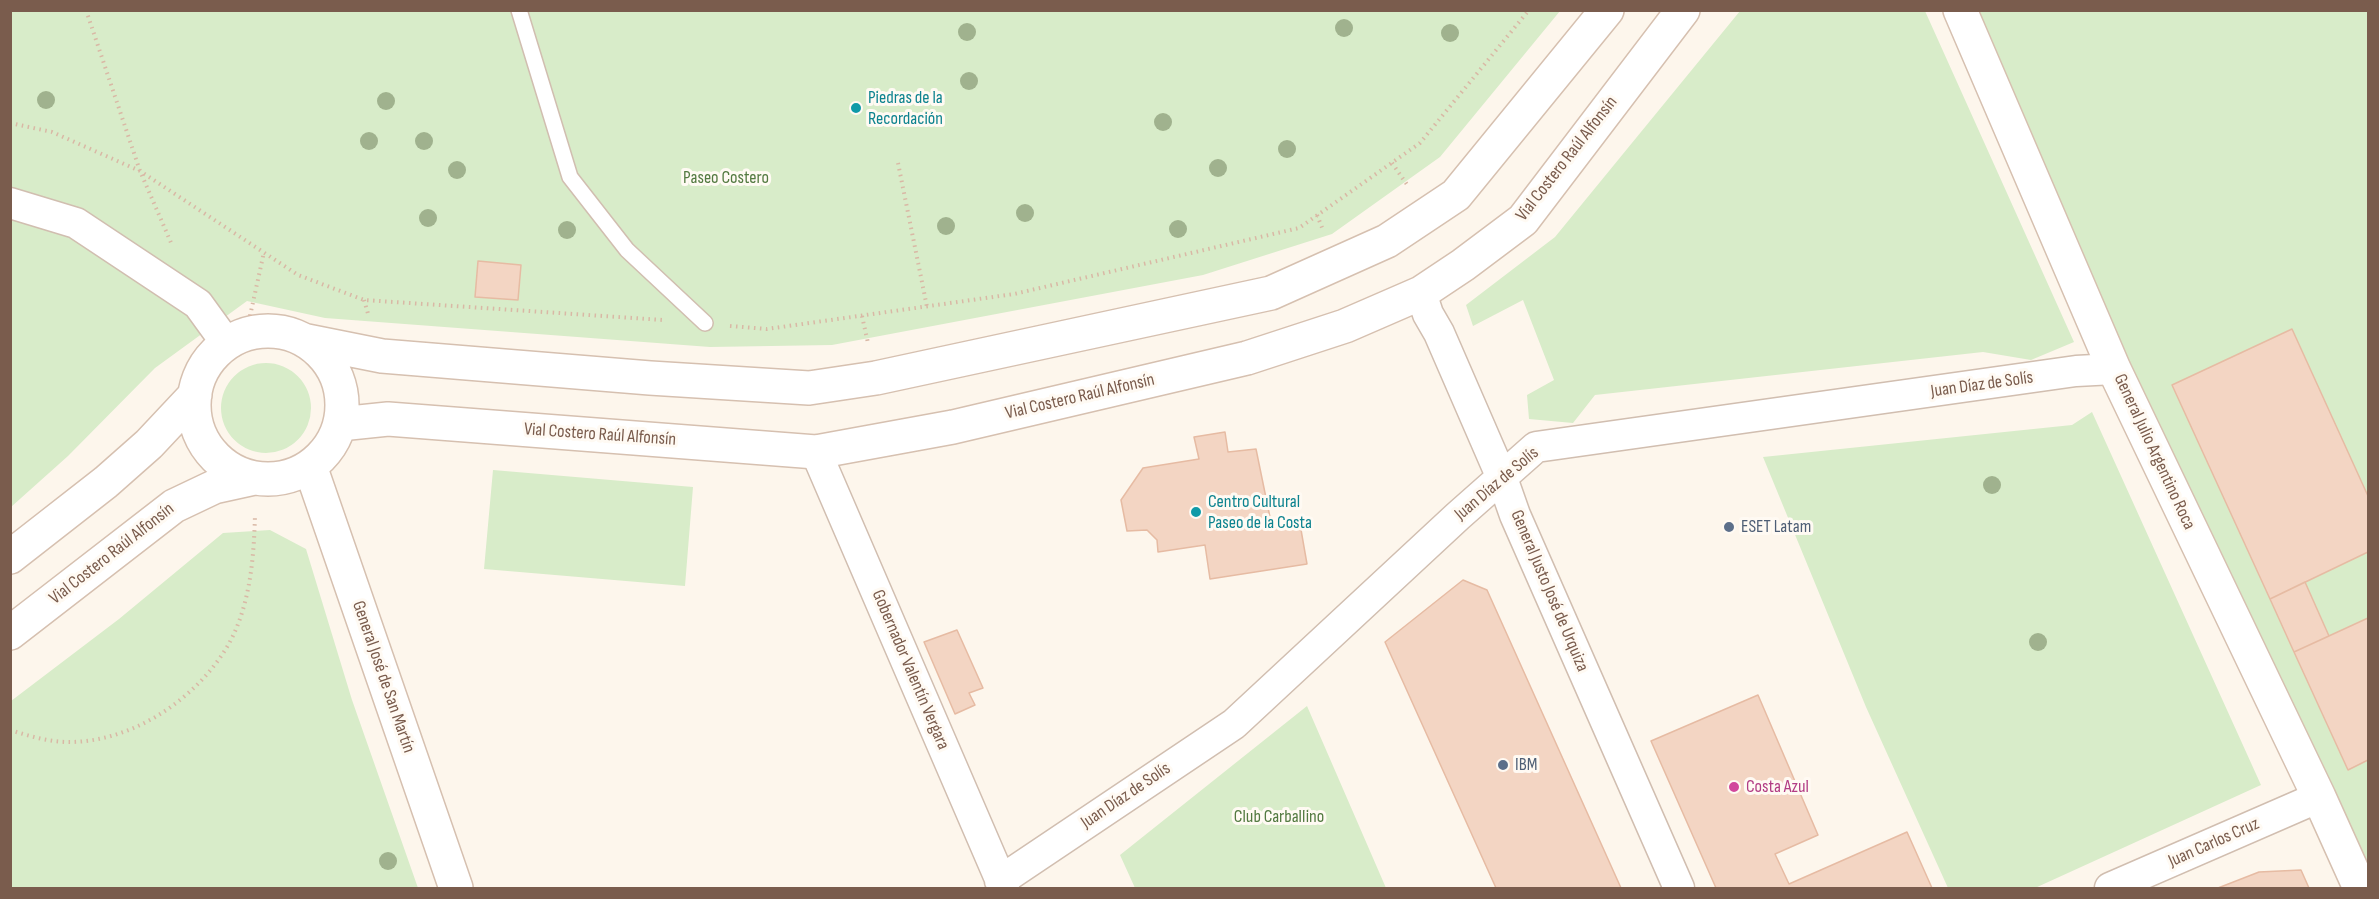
<!DOCTYPE html>
<meta charset="utf-8">
<style>
body{margin:0}
#map{position:relative;width:2379px;height:899px;overflow:hidden;background:#fdf6ec;font-family:"Sofia Sans Condensed",sans-serif}
canvas{display:block}
.frame{position:absolute;inset:0;border:12px solid #7a5c4d;pointer-events:none}
</style>
<div id="map">
<canvas width="2379" height="899"></canvas>
<div class="frame"></div>
</div>
<script>
const ctx = document.querySelector('canvas').getContext('2d');
ctx.lineJoin = 'round';
function paint(path, color) {
  ctx.fillStyle = color;
  ctx.fill(path, 'evenodd');
}
function strokePath(path, color, width, dash) {
  ctx.strokeStyle = color;
  ctx.lineWidth = width;
  ctx.lineCap = dash ? 'butt' : 'round';
  ctx.setLineDash(dash || []);
  ctx.stroke(path);
}
function drawText(font, color, halo, rows, align = 'center') {
  ctx.font = font + ' "Sofia Sans Condensed",sans-serif';
  ctx.lineWidth = 6;
  ctx.setLineDash([]);
  ctx.textBaseline = 'middle';
  ctx.strokeStyle = halo;
  ctx.fillStyle = color;
  for (const [text, x, y, turn = 0] of rows) {
    ctx.save();
    ctx.translate(x, y);
    ctx.rotate((+turn || 0) * Math.PI / 180);
    ctx.textAlign = isNaN(turn) ? turn : align;
    if (halo) ctx.strokeText(text, 0, 0);
    ctx.fillText(text, 0, 0);
    ctx.restore();
  }
}
paint(new Path2D(`
 M 11,11 L 1560,11 L 1440,157 L 1332,234 L 1203,275 L 832,345 L 710,347 L 325,318 L 247,301 L 155,368 L 68,456 L 11,507 Z
 M 1740,11 L 1925,11 L 2074,342 L 2031,360 L 1983,352 L 1595,395 L 1573,423 L 1529,419 L 1527,395 L 1554,380 L 1523,300 L 1473,326 L 1466,305 L 1555,237 Z
 M 1963,11 L 2368,11 L 2368,888 Z
 M221 408a45 45 0 1 1 90 0a45 45 0 1 1-90 0Z
 M 2092,412 L 2261,785 L 2035,888 L 1948,888 L 1866,707 L 1763,457 L 2072,425 Z
 M 493,470 L 693,487 L 685,586 L 484,569 Z
 M 270,530 L 306,549 L 352,700 L 418,888 L 11,888 L 11,701 L 119,619 L 223,533 Z
 M 1307,706 L 1386,888 L 1135,888 L 1120,855 Z`), '#d8ecc9');
const building = new Path2D(`
 M 478,261 L 521,265 L 518,300 L 475,297 Z
 M 2292,329 L 2368,496 L 2368,552 L 2270,599 L 2172,385 Z
 M 1225,432 L 1228,452 L 1256,449 L 1272,527 L 1300,524 L 1307,564 L 1210,579 L 1205,545 L 1158,552 L 1157,540 L 1147,530 L 1127,531 L 1121,500 L 1143,468 L 1199,459 L 1194,437 Z
 M 1463,580 L 1487,590 L 1621,888 L 1496,888 L 1385,642 Z
 M 2305,582 L 2329,636 L 2294,652 L 2270,599 Z
 M 2368,618 L 2368,760 L 2348,770 L 2294,652 Z
 M 957,630 L 983,688 L 969,693 L 975,705 L 955,714 L 924,642 Z
 M 1758,695 L 1818,835 L 1775,854 L 1789,884 L 1907,832 L 1932,888 L 1716,888 L 1651,741 Z
 M 2301,870 L 2309,888 L 2218,888 L 2259,872 Z`);
paint(building, '#f3d5c3');
strokePath(building, '#e6bba3', 1.5);
const lane = new Path2D(`
 M 519,10 L 570,177 L 627,250 L 705,323`);
const street = new Path2D(`
 M 10,203 L 76,223 L 198,304 L 227,344
 M 1421,293 L 1428,314 L 1439,333 L 1502,478 L 1515,515 L 1679,888
 M 816,452 L 1004,888
 M 1000,881 L 1234,724 L 1458,516 L 1536,447 L 2076,371 L 2114,369
 M 2110,888 L 2319,797`);
const secondary = new Path2D(`
 M 1960,10 L 2114,369 L 2319,797 L 2360,888
 M194 405a74 74 0 1 1 148 0a74 74 0 1 1-148 0Z
 M 307,341 L 382,356 L 650,378 L 809,388 L 876,378 L 1271,293 L 1387,241 L 1456,195 L 1607,10
 M 340,424 L 388,419 L 816,452 L 953,427 L 1247,358 L 1345,326 L 1421,293 L 1463,265 L 1523,220 L 1683,10
 M 310,466 L 456,888
 M 10,557 L 106,482 L 149,444 L 195,395
 M 10,633 L 174,506 L 214,487 L 255,478`);
strokePath(lane, '#d1beb0', 18);
strokePath(street, '#d1beb0', 33);
strokePath(secondary, '#d6c0b0', 36);
strokePath(new Path2D(`
 M 86,10 L 140,171 L 172,245
 M 10,123 L 52,132 L 140,171 L 298,275 L 364,300 L 663,320
 M 898,163 L 927,307
 M 1392,163 L 1408,186
 M 1317,215 L 1323,230
 M 364,300 L 369,317
 M 250,316 L 264,252
 M 862,316 L 868,343
 M 730,326 L 767,329 L 1014,294 L 1299,228 L 1420,143 L 1529,10
 M 10,730 C 29,736 49,742 69,742 C 132,742 195,700 227,647 C 250,608 254,558 255,514`), '#d9b8a5', 4, [1.5, 4.5]);
strokePath(lane, '#fff', 15);
strokePath(street, '#fff', 30);
strokePath(secondary, '#fff', 33);
ctx.fillStyle = '#a0b28e';
for (const [x, y] of [
 [1344,28],
 [967,32],
 [1450,33],
 [969,81],
 [46,100],
 [386,101],
 [1163,122],
 [369,141],
 [424,141],
 [1287,149],
 [1218,168],
 [457,170],
 [1025,213],
 [428,218],
 [946,226],
 [1178,229],
 [567,230],
 [1992,485],
 [2038,642],
 [388,861]
]) {
  ctx.beginPath();
  ctx.arc(x, y, 9, 0, 2 * Math.PI);
  ctx.fill();
}
for (const [x, y, r, color] of [
 [856,108,6,"#0f9aa8"],
 [1196,512,6,"#0f9aa8"],
 [1729,527,6,"#5c6f8a"],
 [1503,765,6,"#5c6f8a"],
 [1734,787,6,"#d1479c"]
]) {
  const dot = new Path2D();
  dot.arc(x, y, r, 0, 2 * Math.PI);
  ctx.fillStyle = color;
  ctx.fill(dot);
  strokePath(dot, '#fffaf3', 2);
}
drawText('18px', '#0d838f', '#fffaf3', [
 ["Piedras de la",868,98],
 ["Recordación",868,119],
 ["Centro Cultural",1208,502],
 ["Paseo de la Costa",1208,523]
], 'left');
drawText('18px', '#7a5c4d', '#fffaf3', [
 ["Vial Costero Raúl Alfonsín",1567,159,-52],
 ["Juan Díaz de Solís",1982,385,-8],
 ["Vial Costero Raúl Alfonsín",1080,397,-13],
 ["Vial Costero Raúl Alfonsín",600,435,4],
 ["General Julio Argentino Roca",2154,452,65],
 ["Juan Díaz de Solís",1497,484,-40],
 ["Vial Costero Raúl Alfonsín",112,554,-38],
 ["General Justo José de Urquiza",1549,591,67],
 ["Gobernador Valentín Vergara",910,670,67],
 ["General José de San Martín",383,677,71],
 ["Juan Díaz de Solís",1126,796,-34],
 ["Juan Carlos Cruz",2214,843,-24]
]);
drawText('18px', '#537a41', '#fffaf3', [
 ["Paseo Costero",726,178],
 ["Club Carballino",1279,817]
]);
drawText('18px', '#4e5e75', '#fffaf3', [
 ["ESET Latam",1741,527],
 ["IBM",1515,765]
], 'left');
drawText('18px', '#b23c85', '#fffaf3', [
 ["Costa Azul",1746,787]
], 'left');
</script>
